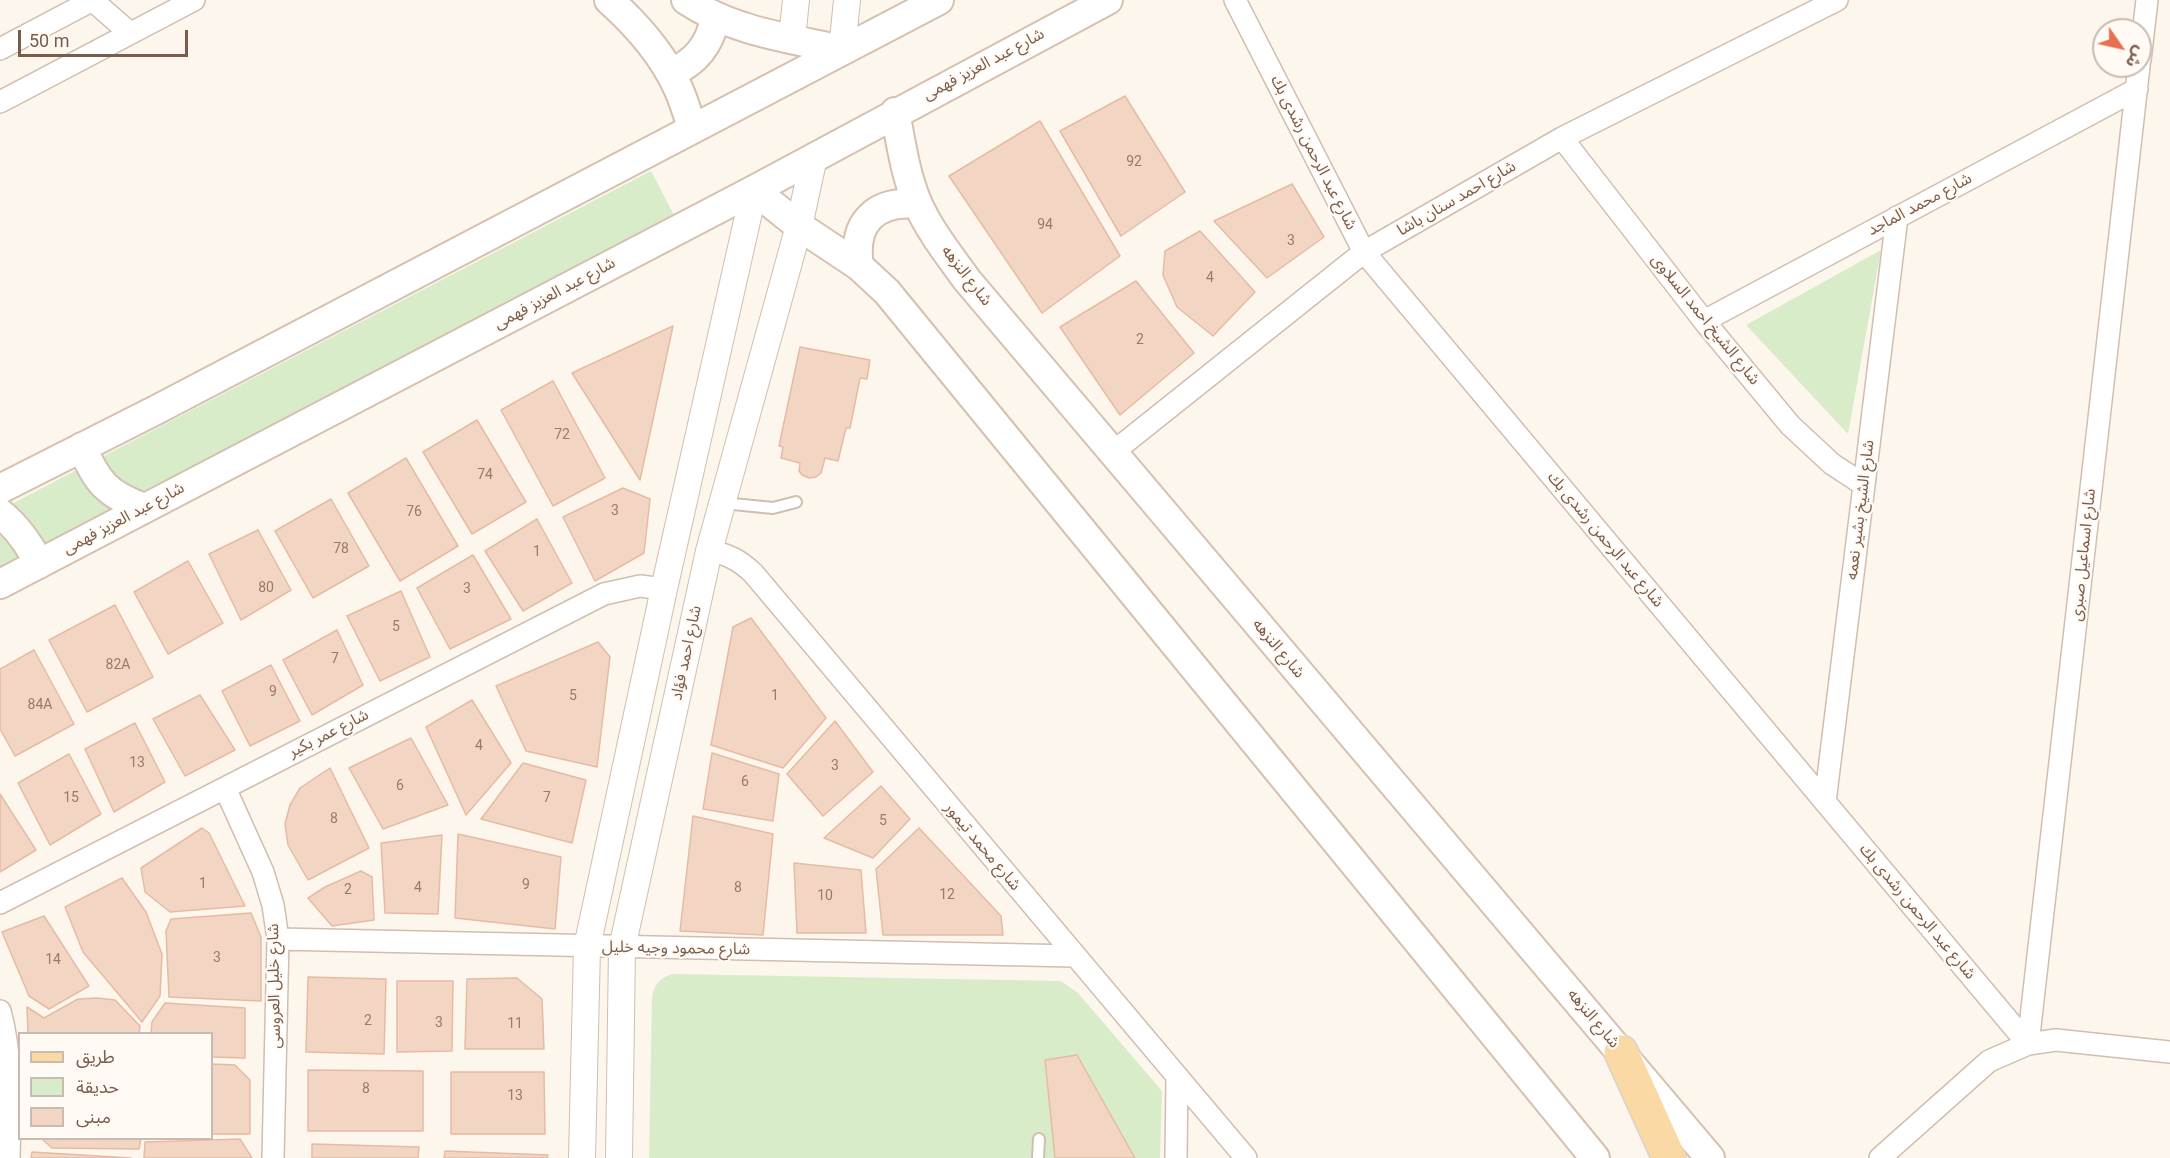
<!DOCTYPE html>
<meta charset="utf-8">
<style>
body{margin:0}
#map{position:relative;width:2170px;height:1158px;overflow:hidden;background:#fdf6ec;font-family:Roboto,"Noto Sans Arabic",sans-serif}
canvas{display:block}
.legend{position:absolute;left:18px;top:1032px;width:195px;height:108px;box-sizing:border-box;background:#fffaf3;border:2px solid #cabbb1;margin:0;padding:8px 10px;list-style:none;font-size:18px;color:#7a5c4d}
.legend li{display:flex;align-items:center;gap:12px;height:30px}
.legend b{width:30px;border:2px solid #cabbb1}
.north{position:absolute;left:2092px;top:18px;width:60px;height:60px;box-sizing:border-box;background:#fffaf3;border:2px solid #cabbb1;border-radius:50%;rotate:124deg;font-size:16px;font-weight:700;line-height:24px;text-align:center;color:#7a5c4d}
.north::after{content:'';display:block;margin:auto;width:21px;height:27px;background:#e76f51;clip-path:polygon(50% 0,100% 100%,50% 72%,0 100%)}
.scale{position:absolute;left:18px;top:30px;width:170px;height:27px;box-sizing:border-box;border:3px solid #7a5c4d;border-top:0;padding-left:8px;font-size:18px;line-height:21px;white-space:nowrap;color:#7a5c4d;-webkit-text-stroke:4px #fffaf3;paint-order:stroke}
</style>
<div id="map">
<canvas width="2170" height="1158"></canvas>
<ul class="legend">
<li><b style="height:8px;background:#fbd9a5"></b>طريق</li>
<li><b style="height:16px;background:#d8ecc9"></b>حديقة</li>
<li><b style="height:16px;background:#f3d5c3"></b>مبنى</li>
</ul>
<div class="north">ش</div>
<div class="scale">50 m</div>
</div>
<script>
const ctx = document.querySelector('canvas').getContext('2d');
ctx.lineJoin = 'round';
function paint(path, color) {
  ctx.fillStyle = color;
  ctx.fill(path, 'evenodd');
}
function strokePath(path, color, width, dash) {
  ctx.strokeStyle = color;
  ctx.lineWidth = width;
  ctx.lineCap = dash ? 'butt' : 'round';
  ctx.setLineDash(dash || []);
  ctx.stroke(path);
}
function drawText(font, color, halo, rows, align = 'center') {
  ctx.font = font + ' Roboto,"Noto Sans Arabic",sans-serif';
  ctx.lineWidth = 4.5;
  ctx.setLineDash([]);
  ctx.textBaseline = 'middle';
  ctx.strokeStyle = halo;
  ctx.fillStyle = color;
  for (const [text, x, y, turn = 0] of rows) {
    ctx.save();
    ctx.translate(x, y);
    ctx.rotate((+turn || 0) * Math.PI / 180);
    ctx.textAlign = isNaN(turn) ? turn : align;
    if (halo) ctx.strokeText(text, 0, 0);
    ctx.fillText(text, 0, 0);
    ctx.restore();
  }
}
paint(new Path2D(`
 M 651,171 L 676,219 L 0,571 L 0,510 Z
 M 1881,250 L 1848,434 L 1746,325 Z
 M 673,974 L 1061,981 L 1078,993 L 1162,1091 L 1160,1158 L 649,1158 L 652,998 C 653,986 660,977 673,974 Z`), '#d8ecc9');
const building = new Path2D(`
 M 1125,96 L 1185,192 L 1121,236 L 1060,131 Z
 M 1040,121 L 1120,256 L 1042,313 L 949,176 Z
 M 1292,184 L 1324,237 L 1267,278 L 1214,221 Z
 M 1200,231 L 1255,292 L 1213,336 L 1177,307 L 1163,275 L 1165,251 Z
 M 1136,281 L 1194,353 L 1120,415 L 1060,327 Z
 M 673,326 L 640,480 L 572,373 Z
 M 800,347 L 870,360 L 867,379 L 860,378 L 850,428 L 846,428 L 838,461 L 825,458 L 821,473 L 816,477 L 809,478 L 802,475 L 799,471 L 800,463 L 781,458 L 783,447 L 779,446 Z
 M 553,381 L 605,478 L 553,506 L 501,410 Z
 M 477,420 L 526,502 L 472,534 L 423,452 Z
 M 406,458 L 458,546 L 400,581 L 348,493 Z
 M 623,488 L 650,499 L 644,553 L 595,581 L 563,517 Z
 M 331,499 L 369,566 L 313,598 L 275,531 Z
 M 537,519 L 572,583 L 523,611 L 485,551 Z
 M 258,530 L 291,590 L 241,620 L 209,554 Z
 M 473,555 L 511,619 L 450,649 L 417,588 Z
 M 188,561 L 223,623 L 168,654 L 134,592 Z
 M 401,591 L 430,657 L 380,681 L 347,616 Z
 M 115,605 L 153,677 L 87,712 L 49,640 Z
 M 751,618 L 826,718 L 783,768 L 711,745 L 733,627 Z
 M 337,630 L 363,685 L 312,715 L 283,660 Z
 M 598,642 L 610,657 L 597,767 L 526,751 L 496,686 Z
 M 34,650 L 74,724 L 15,756 L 0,729 L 0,669 Z
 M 271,665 L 300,721 L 250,746 L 222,691 Z
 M 200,695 L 235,750 L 185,776 L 153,719 Z
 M 472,700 L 511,763 L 466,815 L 426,727 Z
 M 835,721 L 873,772 L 823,816 L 787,774 Z
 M 135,723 L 165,782 L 114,812 L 85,749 Z
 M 411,738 L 448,805 L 383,829 L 349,768 Z
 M 712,753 L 779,774 L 773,821 L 703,809 Z
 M 69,754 L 101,814 L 50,845 L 18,783 Z
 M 523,763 L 586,780 L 572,843 L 481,819 Z
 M 330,768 L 369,848 L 308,880 L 288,845 L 285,824 L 290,805 L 300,788 Z
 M 881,786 L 910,819 L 873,858 L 824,838 Z
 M 0,794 L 36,850 L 0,872 Z
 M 693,816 L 773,834 L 763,935 L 680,931 Z
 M 202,828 L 209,833 L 245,906 L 170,912 L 145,892 L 141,868 Z
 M 919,828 L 1001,916 L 1003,935 L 883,935 L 876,869 Z
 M 458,834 L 561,857 L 555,929 L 455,918 Z
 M 442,835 L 438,914 L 385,913 L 381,843 Z
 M 794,863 L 861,870 L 866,933 L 797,933 Z
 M 361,871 L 372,877 L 374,920 L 332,926 L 308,898 L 325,887 Z
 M 122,878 L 146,912 L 162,954 L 160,996 L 142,1022 L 83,952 L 65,907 Z
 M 251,913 L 261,937 L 261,1001 L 169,997 L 166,931 L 171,919 Z
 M 44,916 L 89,986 L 49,1009 L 29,996 L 2,932 Z
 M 308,977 L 386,979 L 384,1054 L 306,1052 Z
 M 517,978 L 542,999 L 544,1049 L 465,1049 L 467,979 Z
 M 397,981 L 453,981 L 452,1051 L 397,1052 Z
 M 97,998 L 115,1000 L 140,1026 L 139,1034 L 28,1034 L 27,1007 L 44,1018 L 78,999 Z
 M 165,1003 L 245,1008 L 245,1058 L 212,1057 L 212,1034 L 151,1034 L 152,1022 Z
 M 1077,1055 L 1135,1158 L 1055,1158 L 1045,1060 Z
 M 212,1064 L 235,1065 L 250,1080 L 250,1134 L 212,1134 Z
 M 308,1070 L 423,1071 L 423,1131 L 308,1131 Z
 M 451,1072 L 544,1072 L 545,1134 L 451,1134 Z
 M 41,1138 L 141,1138 L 139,1149 L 52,1148 Z
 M 240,1139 L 252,1158 L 144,1158 L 145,1142 Z
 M 312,1144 L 419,1147 L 418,1158 L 312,1158 Z
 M 445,1151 L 548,1155 L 547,1158 L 444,1158 Z
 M 32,1152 L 131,1158 L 31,1158 Z`);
paint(building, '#f3d5c3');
strokePath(building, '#e6bba3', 1.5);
const service = new Path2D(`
 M 723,503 L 773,508 L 796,502
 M 1038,1158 L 1039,1139`);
const minor = new Path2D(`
 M 92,0 L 130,33
 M 1235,0 L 1364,252 L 2028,1044
 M 0,49 L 93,0
 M 2140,60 L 2147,0
 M 0,102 L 194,0
 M 1562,138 L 1704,321 L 1790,425 L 1832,464 L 1864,485
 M 1704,321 L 2137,89
 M 1112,453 L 1364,252 L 1562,138 L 1837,0
 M 709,551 C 728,554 739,560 753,573 L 1246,1158
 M 225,788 L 263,872 L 273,905 L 278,939 L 273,1158
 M 1825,802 L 1897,217
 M 0,903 L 604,594 L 640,586 L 664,589
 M 278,939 L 1074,956
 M 0,1011 C 13,1058 10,1109 9,1158
 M 2028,1044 L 2139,66
 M 1176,1158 L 1177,1077
 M 1880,1158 L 1989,1061 L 2028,1044 L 2056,1040 L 2170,1052`);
const tertiary = new Path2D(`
 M 792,39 L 796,0
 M 842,50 L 847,0
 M 582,1158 L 587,947 L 664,589 L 754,190
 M 619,1158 L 622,948 L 709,551 L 799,226 L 814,157`);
const secondary = new Path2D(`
 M 609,0 C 637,25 662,53 678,88 C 684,101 688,115 692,128
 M 686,0 C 732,31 788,38 842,50
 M 671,73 C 696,62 710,45 715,18
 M 895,112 C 901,143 905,173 917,202 C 929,230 949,255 967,280 L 1710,1158
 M 754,190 L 799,226 L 859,266 L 887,292 L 1595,1158
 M 859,266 C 852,223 875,200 918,204
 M 82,447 C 97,483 108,495 145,508
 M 0,489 L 156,410 L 939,0
 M 0,513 C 18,528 29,543 39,564
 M 0,584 L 754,190 L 1108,0`);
const primary = new Path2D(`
 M 1621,1052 L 1669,1158`);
strokePath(service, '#d1beb0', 14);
strokePath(minor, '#d1beb0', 24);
strokePath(tertiary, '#d1beb0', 28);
strokePath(secondary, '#d6c0b0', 32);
strokePath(primary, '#dad1cd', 36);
strokePath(service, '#fff', 10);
strokePath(minor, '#fff', 21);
strokePath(tertiary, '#fff', 26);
strokePath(secondary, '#fff', 28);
strokePath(primary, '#fbd9a5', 33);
drawText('14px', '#987a6a', null, [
 ["92",1134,162],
 ["94",1045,225],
 ["3",1291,241],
 ["4",1210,278],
 ["2",1140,340],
 ["72",562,435],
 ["74",485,475],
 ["3",615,511],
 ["76",414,512],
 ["78",341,549],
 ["1",537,552],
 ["80",266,588],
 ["3",467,589],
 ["5",396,627],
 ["7",335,659],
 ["82A",118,665],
 ["9",273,692],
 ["5",573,696],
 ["1",775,696],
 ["84A",40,705],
 ["4",479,746],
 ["13",137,763],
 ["3",835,766],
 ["6",745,782],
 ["6",400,786],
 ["15",71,798],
 ["7",547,798],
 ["8",334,819],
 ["5",883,821],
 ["1",203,884],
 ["9",526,885],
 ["4",418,888],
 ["8",738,888],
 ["2",348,890],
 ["12",947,895],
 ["10",825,896],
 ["3",217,958],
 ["14",53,960],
 ["2",368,1021],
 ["3",439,1023],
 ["11",515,1024],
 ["8",366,1089],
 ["13",515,1096]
]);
drawText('16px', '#7a5c4d', '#fffaf3', [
 ["شارع عبد العزيز فهمى",984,65,-28],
 ["شارع عبد الرحمن رشدى بك",1313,153,63],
 ["شارع احمد سنان باشا",1457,199,-30],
 ["شارع محمد الماجد",1920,205,-28],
 ["شارع النزهه",966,276,52],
 ["شارع عبد العزيز فهمى",555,294,-28],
 ["شارع الشيخ احمد السلاوى",1705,320,51],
 ["شارع الشيخ بشير نعمه",1861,510,-83],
 ["شارع عبد العزيز فهمى",124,519,-28],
 ["شارع عبد الرحمن رشدى بك",1605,540,50],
 ["شارع اسماعيل صبرى",2084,555,-84],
 ["شارع النزهه",1278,649,50],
 ["شارع احمد فؤاد",687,653,-78],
 ["شارع عمر بكير",329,734,-27],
 ["شارع محمد تيمور",982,847,50],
 ["شارع عبد الرحمن رشدى بك",1917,912,50],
 ["شارع محمود وجيه خليل",676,949,1],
 ["شارع خليل العروسى",275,986,-91],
 ["شارع النزهه",1593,1019,50]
]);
</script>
